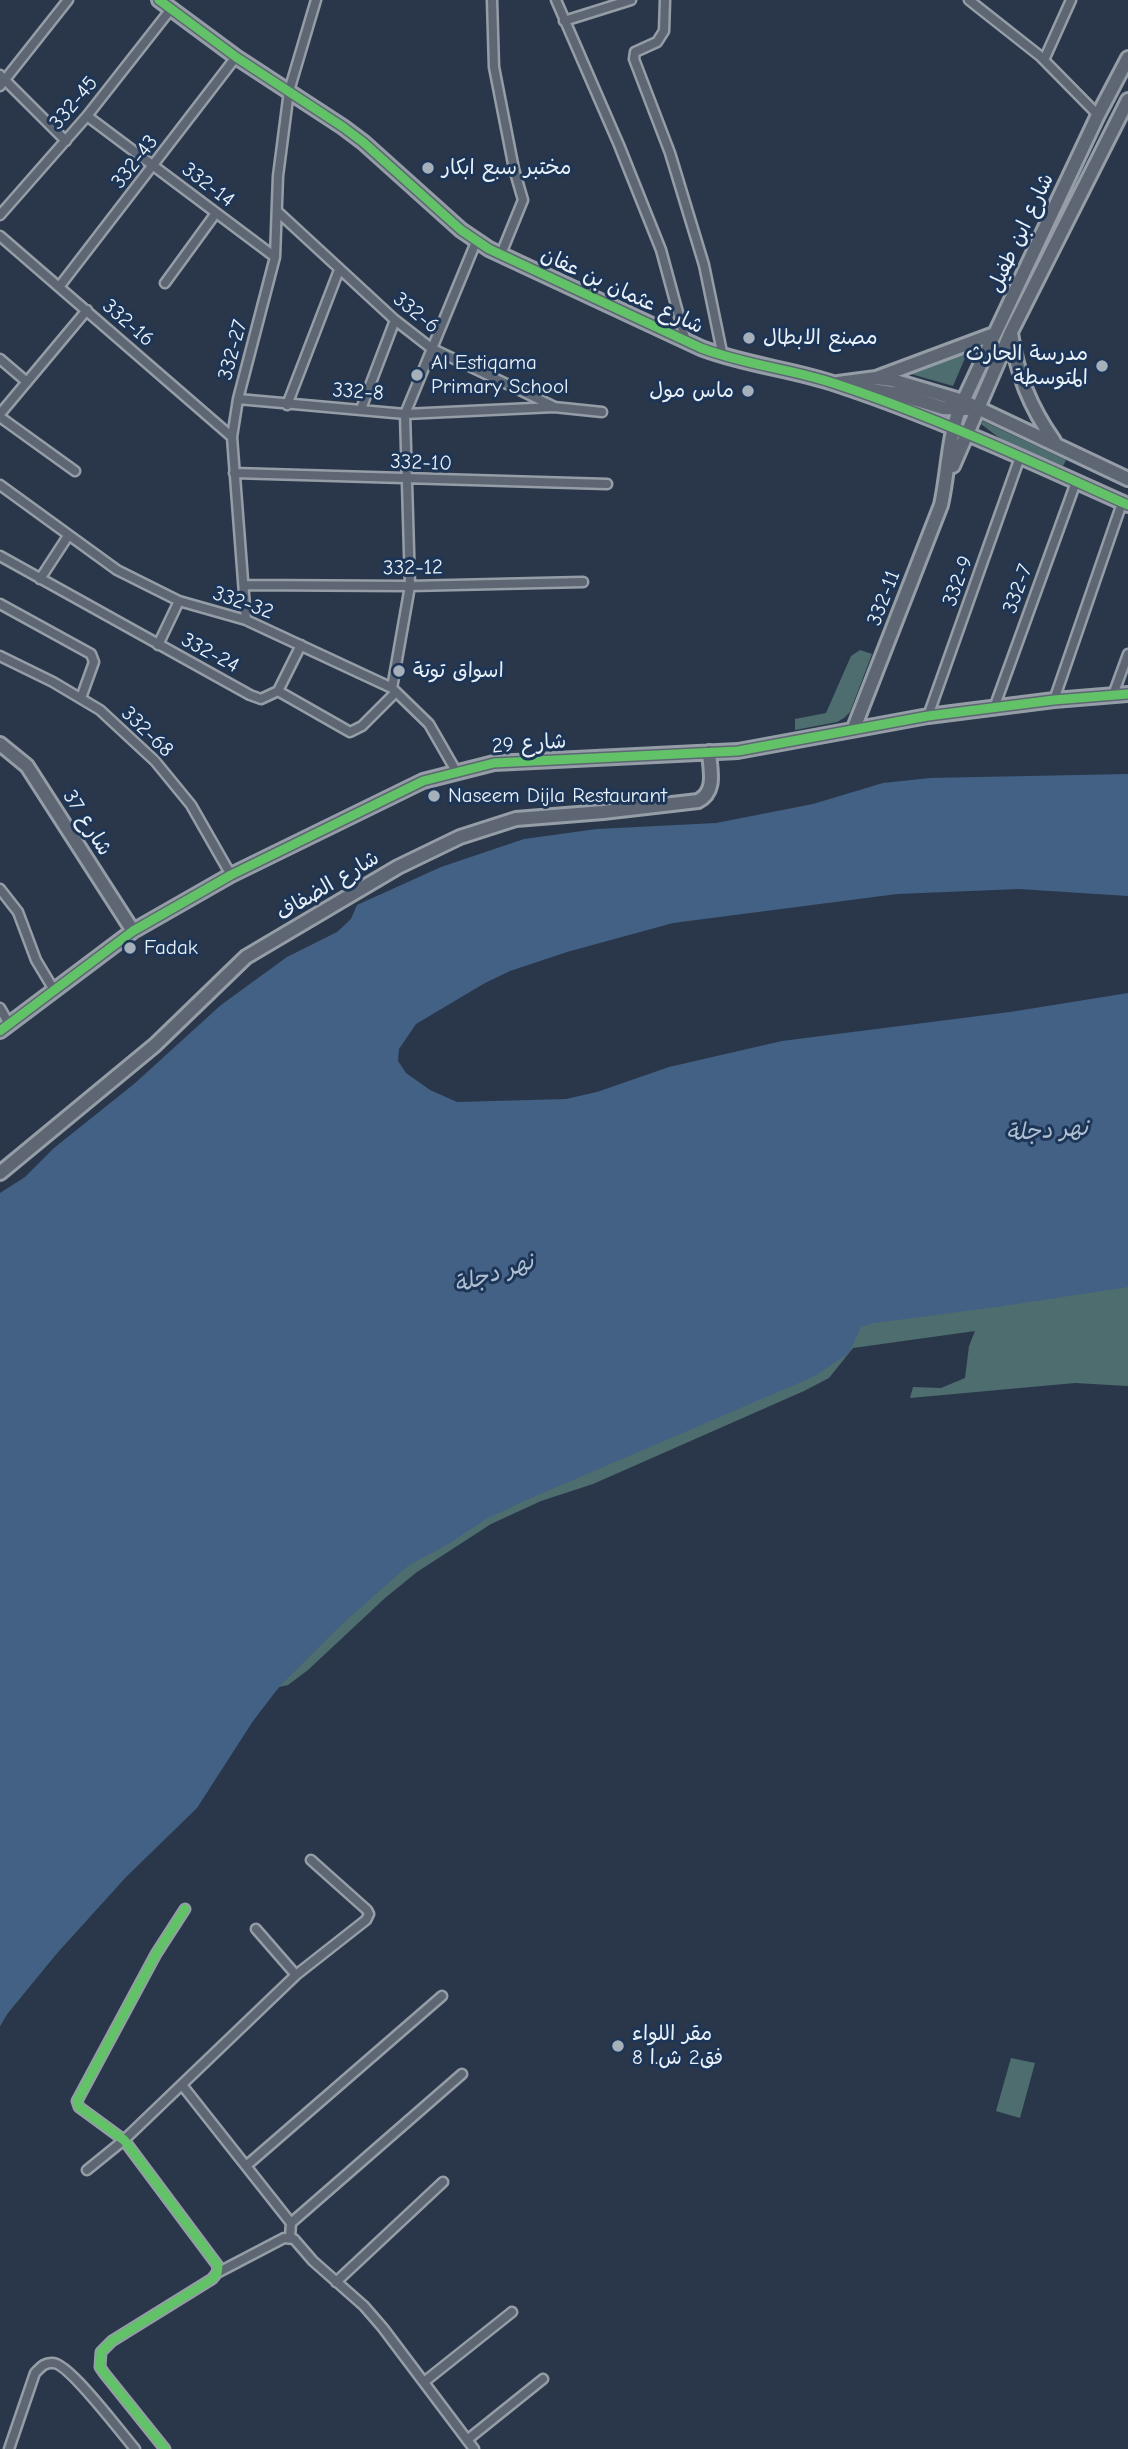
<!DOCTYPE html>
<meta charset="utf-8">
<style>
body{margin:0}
canvas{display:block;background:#2a374a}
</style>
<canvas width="1128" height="2449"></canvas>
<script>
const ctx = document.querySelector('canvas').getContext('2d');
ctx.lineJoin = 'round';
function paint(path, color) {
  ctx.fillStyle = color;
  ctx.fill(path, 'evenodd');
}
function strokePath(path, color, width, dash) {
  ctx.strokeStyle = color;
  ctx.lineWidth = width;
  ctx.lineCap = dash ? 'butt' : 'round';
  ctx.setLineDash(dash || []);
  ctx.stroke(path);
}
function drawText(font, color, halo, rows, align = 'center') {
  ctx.font = font + ' "Comic Neue","Playpen Sans Arabic",sans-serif';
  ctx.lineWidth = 6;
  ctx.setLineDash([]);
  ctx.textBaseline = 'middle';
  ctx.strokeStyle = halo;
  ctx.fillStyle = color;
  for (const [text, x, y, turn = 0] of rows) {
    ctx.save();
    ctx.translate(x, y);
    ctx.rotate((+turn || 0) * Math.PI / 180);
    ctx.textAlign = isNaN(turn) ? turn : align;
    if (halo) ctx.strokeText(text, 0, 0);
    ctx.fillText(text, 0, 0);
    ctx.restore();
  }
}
paint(new Path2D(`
 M 968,351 L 953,386 L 904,372 L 905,371 Z
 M 983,421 L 1066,460 L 1063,466 L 1002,440 L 981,424 Z
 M 860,650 L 872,654 L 850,712 L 844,718 L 837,722 L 795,730 L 795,719 L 826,713 L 851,656 Z
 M 1128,1275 L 1128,1386 L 1075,1383 L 910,1398 L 913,1387 L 941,1388 L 965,1378 L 969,1346 L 975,1331 L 853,1348 L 829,1378 L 804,1391 L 593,1484 L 541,1501 L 491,1524 L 417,1572 L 385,1598 L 308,1670 L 288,1685 L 279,1687 L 124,1879 L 57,1953 L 7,2014 L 0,2026 L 0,2007 L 265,1668 L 455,1531 L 837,1327 Z
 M 1011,2058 L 1035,2063 L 1020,2118 L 996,2111 Z`), '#4e6d6f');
paint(new Path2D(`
 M 1128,774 L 1128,896 L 1019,889 L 897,894 L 673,923 L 567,952 L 510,971 L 485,983 L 416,1024 L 399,1049 L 398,1061 L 406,1073 L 430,1090 L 457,1102 L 566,1099 L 597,1092 L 669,1067 L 782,1041 L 1010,1012 L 1128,993 L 1128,1287 L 997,1307 L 874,1323 L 861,1327 L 849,1353 L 815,1376 L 524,1501 L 486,1519 L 450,1543 L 409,1565 L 343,1623 L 279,1687 L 253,1721 L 197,1808 L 124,1879 L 57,1953 L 7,2014 L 0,2026 L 0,1193 L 25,1177 L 54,1148 L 134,1084 L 221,1005 L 287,957 L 337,932 L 351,919 L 357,905 L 441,867 L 524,839 L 597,829 L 716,823 L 813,804 L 883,783 L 930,778 Z`), '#426184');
const street = new Path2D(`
 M 492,0 L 494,67 L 514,169 L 523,200 L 501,254
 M 556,0 L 619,145 L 661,250 L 686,342
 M 665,0 L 664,31 L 657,42 L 635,52 L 634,59 L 670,153 L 704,265 L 723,357
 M 969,0 L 1040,56 L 1098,115
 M 564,21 L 631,0
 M 1044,60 L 1071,0
 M 0,75 L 66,141
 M 0,86 L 68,0
 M 87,116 L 275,257
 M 278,212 L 395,320 L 431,348 L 553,406
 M 0,215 L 87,116 L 171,9
 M 0,236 L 232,437
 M 165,283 L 216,213
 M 59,287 L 236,57
 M 0,359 L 27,382
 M 238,399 L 405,414 L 554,407 L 602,412
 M 287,405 L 339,270
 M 361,409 L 395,320
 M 0,414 L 87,310
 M 0,417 L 75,471
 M 234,473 L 607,484
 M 0,485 L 117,570 L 179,601 L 246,620 L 392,688 L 429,724 L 456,771
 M 0,556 L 250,695 L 261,699 L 278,691 L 350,732 L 362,726 L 396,692
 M 40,579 L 68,536
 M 244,585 L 410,586 L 583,582
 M 0,604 L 91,654 L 94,662 L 81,698
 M 246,620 L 232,437 L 238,399 L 275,257 L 278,176 L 289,91 L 316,0
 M 158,645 L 179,601
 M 0,656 L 53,682 L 100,710 L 155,761 L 191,805 L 231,875
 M 392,688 L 410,586 L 405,414 L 476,242
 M 278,691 L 301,645
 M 1113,695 L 1128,654
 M 1054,700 L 1122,503
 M 994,708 L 1076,482
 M 928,716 L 1020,457
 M 0,889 L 18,912 L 36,960 L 54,990
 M 0,1008 L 9,1024
 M 256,1929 L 296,1975
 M 182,2085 L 291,2223 L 290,2237
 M 246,2166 L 442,1996
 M 87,2170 L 124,2140 L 296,1975 L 366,1920 L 369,1914 L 367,1910 L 311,1860
 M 291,2223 L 462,2074
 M 217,2273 L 284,2238 L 294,2239 L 313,2261 L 364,2306 L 383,2328 L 474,2449
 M 336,2282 L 443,2182
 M 424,2382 L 512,2312
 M 467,2440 L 543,2379
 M 9,2449 L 35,2373 C 41,2367 45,2362 53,2363 C 69,2363 122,2434 135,2449
 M 165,2449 L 104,2373 L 100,2367 L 101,2352 L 112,2341 L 212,2279 L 217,2273 L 218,2266 L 124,2140 L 79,2107 L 77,2101 L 156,1954 L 185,1909`);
const secondary = new Path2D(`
 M 159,0 L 236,57 L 343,127 L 363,142 L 461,230 L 489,249 L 701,348 C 745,365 792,369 836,384 C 936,417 1032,462 1128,505
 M 1011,333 C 1017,374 1030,407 1054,441
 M 876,378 L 994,334
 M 838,383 L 876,378 L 892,380 L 963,401 L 1128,479
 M 865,389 L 898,394 L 943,408 L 967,409
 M 953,466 L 1011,332 L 1128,100
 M 854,728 L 941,505 C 948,474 948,440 959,410 L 1098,115 L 1128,58
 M 0,744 L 27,766 L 133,931
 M 0,1031 L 133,931 L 231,875 L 423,781 L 494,763 L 738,751 L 928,716 L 1054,700 L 1128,694
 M 0,1173 L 155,1045 L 246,957 L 398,867 L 460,837 L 516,819 L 603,812 L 698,801 C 717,791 710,770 709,752`);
strokePath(street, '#959da7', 13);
strokePath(secondary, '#959da7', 18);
strokePath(street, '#5d6672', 8);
strokePath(secondary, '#5d6672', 12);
strokePath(new Path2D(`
 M 159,0 L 236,57 L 343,127 L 363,142 L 461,230 L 489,249 L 701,348 C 745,365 792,369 836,384 C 936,417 1032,462 1128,505
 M 0,1031 L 133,931 L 231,875 L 423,781 L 494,763 L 738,751 L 928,716 L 1054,700 L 1128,694
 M 165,2449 L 104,2373 L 100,2367 L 101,2352 L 112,2341 L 212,2279 L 217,2273 L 218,2266 L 124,2140 L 79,2107 L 77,2101 L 156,1954 L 185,1909`), '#61c268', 9);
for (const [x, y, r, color] of [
 [428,168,7,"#a6b0bb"],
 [749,338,7,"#a6b0bb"],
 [1102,366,7,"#a6b0bb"],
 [417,375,7,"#a6b0bb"],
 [748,391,7,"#a6b0bb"],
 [399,671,7,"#a6b0bb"],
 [434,796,7,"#a6b0bb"],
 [130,948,7,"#a6b0bb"],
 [618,2046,7,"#a6b0bb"]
]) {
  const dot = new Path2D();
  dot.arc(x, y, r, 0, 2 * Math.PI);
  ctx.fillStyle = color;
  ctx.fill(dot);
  strokePath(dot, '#1d3557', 2.5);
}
drawText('21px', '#e8f1f8', '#1d3557', [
 ["332-45",74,103,-50],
 ["332-43",135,162,-52],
 ["332-14",208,185,37],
 ["شارع ابن طفيل",1021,233,-65],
 ["شارع عثمان بن عفان",622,291,25],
 ["332-6",416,313,39],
 ["332-16",128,323,41],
 ["332-27",233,350,-75],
 ["332-8",358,392,4],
 ["332-10",421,463,2],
 ["332-12",413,568,-1],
 ["332-9",958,581,-70],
 ["332-7",1018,589,-70],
 ["332-11",884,598,-69],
 ["332-32",243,603,19],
 ["332-24",210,653,28],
 ["332-68",147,732,44],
 ["شارع 29",529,744,-4],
 ["شارع 37",87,823,58],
 ["شارع الضفاف",328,886,-31]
]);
drawText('21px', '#e8f1f8', '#1d3557', [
 ["مختبر سبع ابكار",442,168],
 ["مصنع الابطال",763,338],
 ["مدرسة الحارث",1088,354,"right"],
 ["المتوسطة",1088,378,"right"],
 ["Al Estiqama",431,363],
 ["Primary School",431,387],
 ["ماس مول",734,391,"right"],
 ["اسواق توتة",413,671],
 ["Naseem Dijla Restaurant",448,796],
 ["Fadak",144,948],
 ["مقر اللواء",632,2034],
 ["8 فق2 ش.ا",632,2058]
], 'left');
drawText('italic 23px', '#afc0d2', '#1d3557', [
 ["نهر دجلة",1047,1131,-4],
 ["نهر دجلة",494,1274,-18]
]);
</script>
